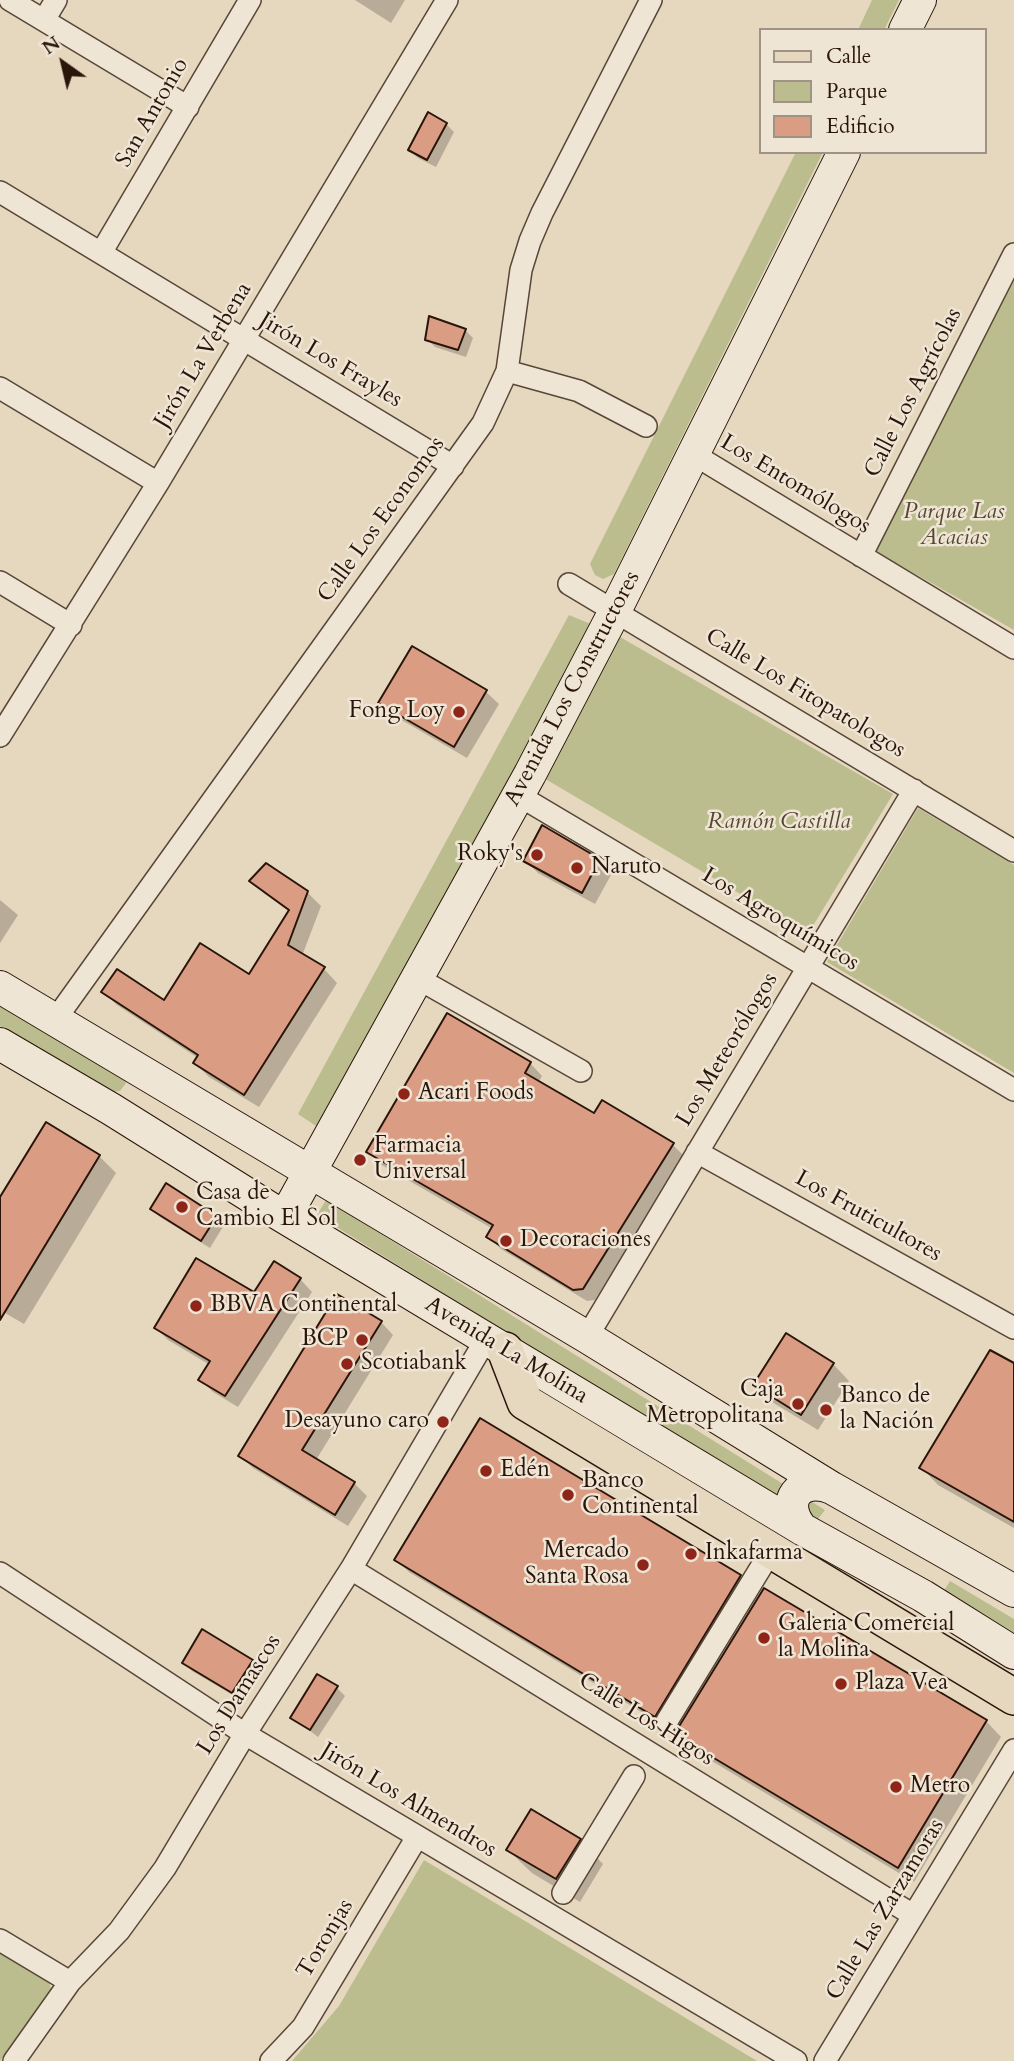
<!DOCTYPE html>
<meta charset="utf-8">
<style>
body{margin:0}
#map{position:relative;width:1014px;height:2061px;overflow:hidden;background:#e6d7bf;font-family:Cardo,serif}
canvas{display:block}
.legend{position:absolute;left:759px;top:28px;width:228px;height:126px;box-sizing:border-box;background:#efe5d5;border:2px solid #a09284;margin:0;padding:9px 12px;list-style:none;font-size:21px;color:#29150a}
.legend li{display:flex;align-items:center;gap:14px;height:35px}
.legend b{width:35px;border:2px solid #a09284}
.north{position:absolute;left:28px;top:28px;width:70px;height:70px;-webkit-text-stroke:5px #efe5d5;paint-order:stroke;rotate:326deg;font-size:19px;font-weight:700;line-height:28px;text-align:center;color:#29150a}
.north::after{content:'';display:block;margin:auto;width:24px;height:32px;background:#29150a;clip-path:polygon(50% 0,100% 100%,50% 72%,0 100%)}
</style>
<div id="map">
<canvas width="1014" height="2061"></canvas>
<ul class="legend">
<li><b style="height:9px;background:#e6d7bf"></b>Calle</li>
<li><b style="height:19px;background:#bbbd8e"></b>Parque</li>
<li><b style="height:19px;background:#db9c84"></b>Edificio</li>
</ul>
<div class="north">N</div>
</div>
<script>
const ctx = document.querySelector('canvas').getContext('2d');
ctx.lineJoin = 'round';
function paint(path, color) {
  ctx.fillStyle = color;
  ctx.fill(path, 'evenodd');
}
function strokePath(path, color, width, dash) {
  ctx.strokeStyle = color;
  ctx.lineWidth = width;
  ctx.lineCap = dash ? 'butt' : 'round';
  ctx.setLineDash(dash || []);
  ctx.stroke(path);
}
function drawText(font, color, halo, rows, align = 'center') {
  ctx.font = font + ' Cardo,serif';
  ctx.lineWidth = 5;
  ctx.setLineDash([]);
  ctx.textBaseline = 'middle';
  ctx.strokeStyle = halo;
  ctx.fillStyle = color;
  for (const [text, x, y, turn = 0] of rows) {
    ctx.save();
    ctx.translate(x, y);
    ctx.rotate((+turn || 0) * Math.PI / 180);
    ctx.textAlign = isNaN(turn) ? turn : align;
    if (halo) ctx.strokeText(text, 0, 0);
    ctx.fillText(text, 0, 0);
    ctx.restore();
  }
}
paint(new Path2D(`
 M 872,0 L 899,0 L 884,30 L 858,30 Z
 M 796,152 L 823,152 L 614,574 L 603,579 L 595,575 L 590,564 Z
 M 1014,276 L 1014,630 L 875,551 Z
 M 569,615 L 593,625 L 319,1128 L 298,1114 Z
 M 620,637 L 893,794 L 808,934 L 542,777 Z
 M 918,808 L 1014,865 L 1014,1073 L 827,962 Z
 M 0,1002 L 123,1076 L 126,1083 L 120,1091 L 111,1092 L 0,1026 Z
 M 326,1200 L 825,1510 L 815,1523 L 317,1215 Z
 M 950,1581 L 1014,1619 L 1014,1637 L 942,1594 Z
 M 424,1860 L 757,2061 L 292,2061 L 339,2006 Z
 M 0,1951 L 48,1979 L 52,1992 L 0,2061 Z`), '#bbbd8e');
paint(new Path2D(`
 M 355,0 L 405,0 L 391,23 Z
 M 446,124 L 454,132 L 436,167 L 418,158 L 410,150 Z
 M 465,330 L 473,338 L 466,357 L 435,347 L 427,339 Z
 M 486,692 L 499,704 L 467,758 L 393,715 L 381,703 Z
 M 543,827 L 599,861 L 612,873 L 595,904 L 538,873 L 525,860 Z
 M 251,881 L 307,892 L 321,906 L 302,956 L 324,969 L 337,983 L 259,1107 L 209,1077 L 195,1063 L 198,1058 L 117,1005 L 104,992 L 165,1003 L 249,977 L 290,912 L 265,894 Z
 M 0,900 L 18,915 L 0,943 Z
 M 530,1063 L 542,1076 L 538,1083 L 595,1115 L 673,1145 L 685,1157 L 595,1300 L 587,1301 L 501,1249 L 488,1236 L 493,1229 L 380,1164 L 368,1151 Z
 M 99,1156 L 116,1173 L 24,1324 L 0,1310 L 0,1201 Z
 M 152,1209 L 216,1217 L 224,1225 L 210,1248 L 160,1217 Z
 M 300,1279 L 312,1292 L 238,1407 L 213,1392 L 201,1380 L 210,1365 L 168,1340 L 156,1328 Z
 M 381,1322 L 393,1335 L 316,1460 L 354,1483 L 367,1496 L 348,1526 L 253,1468 L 240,1456 Z
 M 833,1364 L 849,1381 L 818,1430 L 772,1402 L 756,1385 Z
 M 1014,1365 L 1014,1528 L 938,1485 L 922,1468 Z
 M 396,1560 L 740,1576 L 753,1588 L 668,1728 L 409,1572 Z
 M 764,1590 L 986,1721 L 1001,1737 L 914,1882 L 690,1748 L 675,1733 L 680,1729 Z
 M 251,1661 L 260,1669 L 241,1700 L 192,1671 L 184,1662 Z
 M 337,1688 L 345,1696 L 318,1737 L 292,1717 Z
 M 580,1840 L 603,1864 L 580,1902 L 532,1873 L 508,1850 Z`), '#0003');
const building = new Path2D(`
 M 428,112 L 447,123 L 427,160 L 408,150 Z
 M 429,316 L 466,329 L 458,350 L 425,340 Z
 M 412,646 L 487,690 L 454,747 L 378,703 Z
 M 542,825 L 600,859 L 582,893 L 523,861 Z
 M 266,863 L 308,891 L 288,945 L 325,967 L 244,1095 L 193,1063 L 198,1055 L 101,992 L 117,969 L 164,1000 L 200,943 L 249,974 L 289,910 L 249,881 Z
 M 447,1013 L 531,1062 L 525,1073 L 594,1113 L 602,1100 L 674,1143 L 583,1289 L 573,1290 L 486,1237 L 493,1225 L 366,1152 Z
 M 46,1122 L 100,1155 L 0,1320 L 0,1197 Z
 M 166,1183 L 217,1216 L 201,1241 L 150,1209 Z
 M 196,1258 L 254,1292 L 274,1261 L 301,1278 L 225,1396 L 198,1380 L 210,1361 L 154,1328 Z
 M 337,1294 L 382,1321 L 302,1450 L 355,1482 L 335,1515 L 238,1456 Z
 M 786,1333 L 834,1363 L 801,1415 L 753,1385 Z
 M 990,1350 L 1014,1363 L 1014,1522 L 919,1468 Z
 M 480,1418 L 741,1575 L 655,1717 L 394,1560 Z
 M 764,1588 L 987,1720 L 898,1868 L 672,1733 L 678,1728 Z
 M 202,1629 L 253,1660 L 232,1693 L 182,1663 Z
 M 317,1674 L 338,1686 L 310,1730 L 290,1718 Z
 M 531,1809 L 581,1839 L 556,1879 L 506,1850 Z`);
paint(building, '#db9c84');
strokePath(building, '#29150a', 2);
const street = new Path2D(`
 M 10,0 L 188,107
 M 44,20 L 56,0
 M 0,192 L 453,466
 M 101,253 L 250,0
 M 507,371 L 579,391 L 646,426
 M 0,388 L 158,483
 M 693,454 L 1014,648
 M 861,556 L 1014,254
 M 0,582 L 71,625
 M 569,584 L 1014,851
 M 0,736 L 158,483 L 447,0
 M 518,795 L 1014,1090
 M 417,978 L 581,1071
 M 55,1020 L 483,423 L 507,371 L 521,270 L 530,241 L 542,213 L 651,0
 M 697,1152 L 1014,1328
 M 587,1337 L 914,790
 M 351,1569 L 913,1915
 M 0,1573 L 245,1734 L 796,2061
 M 667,1721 L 771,1551
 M 563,1893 L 634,1776
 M 0,1940 L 70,1982
 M 14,2061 L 70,1982 L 119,1931 L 165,1868 L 245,1734 L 351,1569 L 486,1339
 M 271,2061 L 303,2027 L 417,1837
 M 825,2061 L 1014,1750`);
const secondary = new Path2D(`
 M 905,30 L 920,0
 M 0,987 L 587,1337 L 832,1488 L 1014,1591
 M 0,1044 L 111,1109 L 279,1214 L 802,1529 L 923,1596 L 1014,1653
 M 285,1217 L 530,774 L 615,611 L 844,152
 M 802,1529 C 779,1502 799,1475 832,1488`);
const primary = new Path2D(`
 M 505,1350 L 525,1402 L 1014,1697`);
strokePath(street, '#584637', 24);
strokePath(secondary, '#29150a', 34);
strokePath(primary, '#29150a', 38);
strokePath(street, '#efe5d5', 21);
strokePath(secondary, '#efe5d5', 32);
strokePath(primary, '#e6d7bf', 35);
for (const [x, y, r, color] of [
 [459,712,7,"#8f2418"],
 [537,855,7,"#8f2418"],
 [577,868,7,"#8f2418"],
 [404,1094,7,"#8f2418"],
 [360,1160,7,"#8f2418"],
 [182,1207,7,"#8f2418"],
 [506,1241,7,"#8f2418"],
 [196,1306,7,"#8f2418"],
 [362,1340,7,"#8f2418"],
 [347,1364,7,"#8f2418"],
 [798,1404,7,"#8f2418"],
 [826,1410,7,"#8f2418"],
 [443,1422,7,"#8f2418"],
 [486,1471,7,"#8f2418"],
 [568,1495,7,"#8f2418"],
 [691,1554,7,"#8f2418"],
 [643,1565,7,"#8f2418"],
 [764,1638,7,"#8f2418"],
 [841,1684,7,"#8f2418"],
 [896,1787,7,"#8f2418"]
]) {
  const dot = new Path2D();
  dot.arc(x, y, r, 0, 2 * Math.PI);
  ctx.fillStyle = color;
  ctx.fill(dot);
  strokePath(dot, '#efe5d5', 2.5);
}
drawText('23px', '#29150a', '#efe5d5', [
 ["San Antonio",153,113,-60],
 ["Jirón La Verbena",204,356,-59],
 ["Jirón Los Frayles",330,361,31],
 ["Calle Los Agrícolas",914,393,-63],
 ["Los Entomólogos",795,485,31],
 ["Calle Los Economos",382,520,-54],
 ["Avenida Los Constructores",573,689,-62],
 ["Calle Los Fitopatologos",805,694,31],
 ["Los Agroquímicos",780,920,31],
 ["Los Meteorólogos",728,1050,-59],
 ["Los Fruticultores",868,1217,29],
 ["Avenida La Molina",506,1351,31],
 ["Los Damascos",240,1695,-58],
 ["Calle Los Higos",646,1720,32],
 ["Jirón Los Almendros",408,1801,31],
 ["Calle Las Zarzamoras",886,1910,-59],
 ["Toronjas",326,1939,-59]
]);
drawText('italic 23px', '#554732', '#efe5d5', [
 ["Parque Las",954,513],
 ["Acacias",954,539],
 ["Ramón Castilla",779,823]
]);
drawText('23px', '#29150a', '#efe5d5', [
 ["Fong Loy",445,712,"right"],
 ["Roky's",523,855,"right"],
 ["Naruto",591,868],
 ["Acari Foods",418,1094],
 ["Farmacia",374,1147],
 ["Universal",374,1173],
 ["Casa de",196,1194],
 ["Cambio El Sol",196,1220],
 ["Decoraciones",520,1241],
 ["BBVA Continental",210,1306],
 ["BCP",348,1340,"right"],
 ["Scotiabank",361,1364],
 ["Caja",784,1391,"right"],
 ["Metropolitana",784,1417,"right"],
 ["Banco de",840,1397],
 ["la Nación",840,1423],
 ["Desayuno caro",429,1422,"right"],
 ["Edén",500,1471],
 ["Banco",582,1482],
 ["Continental",582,1508],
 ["Mercado",629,1552,"right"],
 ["Santa Rosa",629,1578,"right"],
 ["Inkafarma",705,1554],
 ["Galeria Comercial",778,1625],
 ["la Molina",778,1651],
 ["Plaza Vea",855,1684],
 ["Metro",910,1787]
], 'left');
</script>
